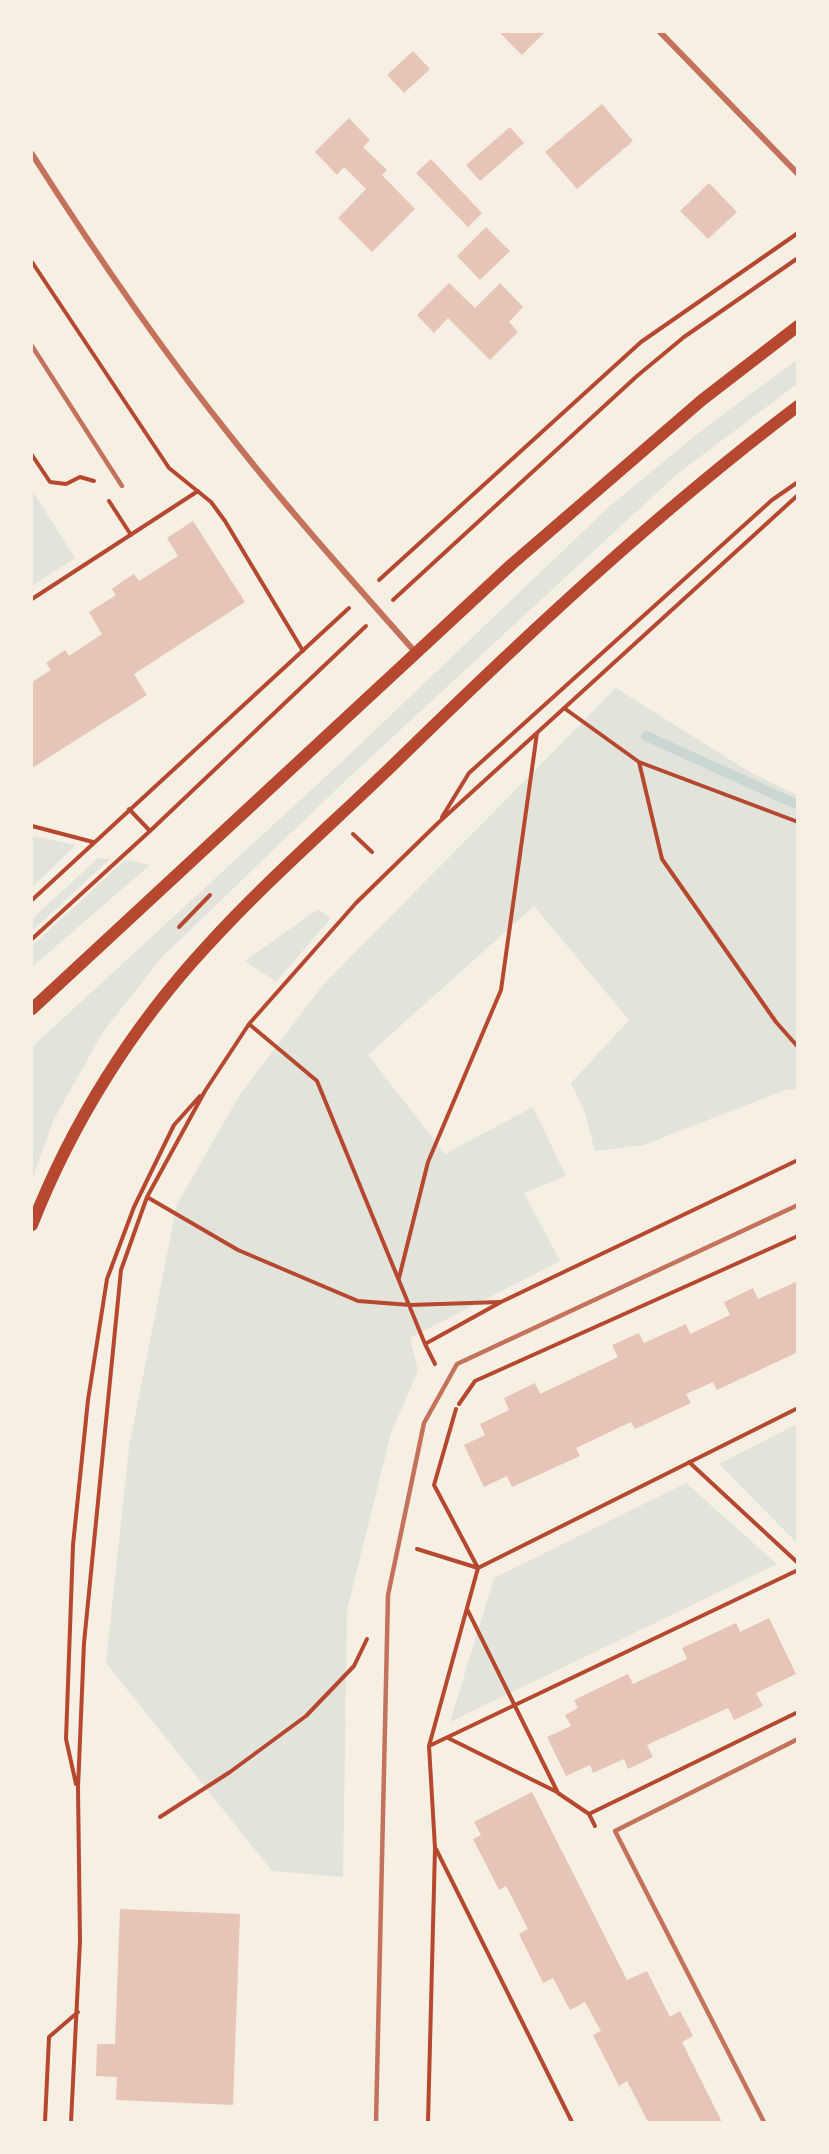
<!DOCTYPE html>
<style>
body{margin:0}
#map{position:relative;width:829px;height:2154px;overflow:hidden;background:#f6efe4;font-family:"Fira Sans",sans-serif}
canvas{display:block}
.frame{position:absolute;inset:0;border:33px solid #f6efe4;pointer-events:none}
</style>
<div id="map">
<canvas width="829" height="2154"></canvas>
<div class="frame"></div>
</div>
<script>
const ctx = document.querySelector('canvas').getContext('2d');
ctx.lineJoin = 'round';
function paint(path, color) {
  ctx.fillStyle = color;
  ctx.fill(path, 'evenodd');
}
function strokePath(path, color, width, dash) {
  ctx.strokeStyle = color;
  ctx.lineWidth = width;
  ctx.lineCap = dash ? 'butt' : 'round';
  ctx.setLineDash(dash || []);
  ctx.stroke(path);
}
paint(new Path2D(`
 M 797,360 L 797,384 L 676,475 L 344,782 L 162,957 L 103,1032 L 54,1119 L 32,1180 L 32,1047 L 347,757 L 612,504 L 706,427 Z
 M 32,490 L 75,558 L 32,586 Z
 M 616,688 L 748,771 L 797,795 L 797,1089 L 785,1090 L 644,1145 L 595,1151 L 585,1113 L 571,1083 L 629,1020 L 534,906 L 368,1055 L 445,1154 L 533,1107 L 566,1176 L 524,1193 L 560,1261 L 410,1338 L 418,1371 L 391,1433 L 347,1610 L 343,1877 L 272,1871 L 106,1663 L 129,1447 L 177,1204 L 241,1093 L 323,985 Z
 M 32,836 L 76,845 L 32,887 Z
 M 98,858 L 110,859 L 32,931 L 32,919 Z
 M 125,860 L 150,865 L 32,967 L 32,946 Z
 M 318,909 L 331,918 L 276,982 L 245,961 Z
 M 797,1424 L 797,1543 L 719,1464 Z
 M 686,1483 L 777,1564 L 450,1722 L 494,1578 Z`), '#e2e4dc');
strokePath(new Path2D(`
 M 646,736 L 798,805`), '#c9d6d2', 10);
paint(new Path2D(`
 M 499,32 L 545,32 L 522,55 Z
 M 413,51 L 430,69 L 404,93 L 387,75 Z
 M 602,104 L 633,141 L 577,189 L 545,152 Z
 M 349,118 L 370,140 L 363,147 L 387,170 L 382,175 L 415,209 L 372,252 L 338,218 L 366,189 L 344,167 L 337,175 L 315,152 Z
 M 510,127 L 524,143 L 480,181 L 466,165 Z
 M 431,159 L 482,213 L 468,227 L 416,173 Z
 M 709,183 L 737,212 L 708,239 L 680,211 Z
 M 486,227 L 510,251 L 480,280 L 457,256 Z
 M 449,283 L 475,308 L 500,283 L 523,307 L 509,322 L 518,332 L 490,360 L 448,318 L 434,333 L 417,315 Z
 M 193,521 L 245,602 L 134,674 L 147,695 L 32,768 L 32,682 L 51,670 L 46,663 L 65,650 L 69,656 L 102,634 L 89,612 L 116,595 L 112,589 L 123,581 L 134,574 L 139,581 L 178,556 L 167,538 Z
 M 798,1281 L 798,1352 L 717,1390 L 713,1382 L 686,1394 L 691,1403 L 635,1429 L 631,1422 L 576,1448 L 580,1456 L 512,1487 L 507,1476 L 484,1487 L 464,1445 L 485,1435 L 480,1424 L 509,1410 L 504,1398 L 535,1383 L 540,1394 L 618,1357 L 612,1345 L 639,1333 L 644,1343 L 686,1324 L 690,1334 L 730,1315 L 724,1302 L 753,1288 L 758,1299 Z
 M 769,1618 L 796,1674 L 756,1693 L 763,1706 L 734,1720 L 728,1708 L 647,1745 L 653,1757 L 628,1769 L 624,1759 L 593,1773 L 590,1765 L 566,1776 L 547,1737 L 571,1726 L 565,1715 L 578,1708 L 574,1700 L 628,1674 L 633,1684 L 687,1659 L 682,1648 L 736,1623 L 740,1632 Z
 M 532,1792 L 627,1980 L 647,1971 L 670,2017 L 680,2011 L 693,2036 L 682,2042 L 722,2122 L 648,2122 L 627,2081 L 619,2086 L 593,2035 L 601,2031 L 585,2002 L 570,2010 L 553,1978 L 543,1983 L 519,1934 L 528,1929 L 506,1886 L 499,1890 L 473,1839 L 481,1835 L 474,1822 Z
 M 120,1909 L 240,1914 L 233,2105 L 116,2100 L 117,2077 L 96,2076 L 97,2044 L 115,2044 Z`), '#e6c5b7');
strokePath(new Path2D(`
 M 32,262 L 169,468 L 211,502 L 225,521 L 303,651
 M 32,455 L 50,482 L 66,484 L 80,477 L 94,481
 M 109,501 L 131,535
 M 379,580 L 641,342 L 798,233
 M 32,599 L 198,491
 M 393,600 L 637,376 L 684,337 L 798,258
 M 564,708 L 639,762 L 798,822
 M 639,762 L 662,859 L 776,1022 L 798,1047
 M 129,809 L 150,831
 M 442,817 L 469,773 L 772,500 L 798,482
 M 32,826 L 93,842
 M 353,834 L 372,852
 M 32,900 L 349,608
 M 179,927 L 210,895
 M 32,939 L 150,831 L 366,626
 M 249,1024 L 317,1081 L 425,1344 L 501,1302 L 798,1160
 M 147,1197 L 238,1250 L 358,1301 L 410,1305 L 500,1302
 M 399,1278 L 428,1162 L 501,990 L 537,733
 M 425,1344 L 435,1364
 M 459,1404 L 475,1381 L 798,1236
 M 689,1462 L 798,1563
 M 417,1549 L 478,1568 L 434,1485 L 456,1409
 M 467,1609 L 558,1793 L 589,1814 L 595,1826
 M 448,1738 L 557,1792
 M 429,1746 L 798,1570
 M 76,1784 L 66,1739 L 73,1545 L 88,1400 L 107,1279 L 134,1207 L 174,1125 L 200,1096
 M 589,1814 L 798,1712
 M 160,1817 L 230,1772 L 306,1716 L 354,1666 L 367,1639
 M 436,1849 L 572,2122
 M 45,2122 L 49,2037 L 78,2012
 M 71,2122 L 80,1941 L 78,1788 L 84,1643 L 121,1270 L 147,1197 L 205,1091 L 249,1024 L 356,903 L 438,823 L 798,495
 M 428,2122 L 435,1848 L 429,1746 L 478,1568 L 798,1408`), '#b5482f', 4);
strokePath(new Path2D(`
 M 32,346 L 122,486
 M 376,2122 L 388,1595 L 424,1423 L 457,1364 L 798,1205
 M 764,2122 L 615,1831 L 798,1739`), '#c5725c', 4.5);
strokePath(new Path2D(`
 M 660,32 L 798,174
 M 32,154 C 95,253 162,351 236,443 C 293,515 355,584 416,653`), '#c5725c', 6);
strokePath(new Path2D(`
 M 32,1009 L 512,564 L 702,400 L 798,326
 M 32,1225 C 72,1123 132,1027 206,947 C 265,882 331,825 394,764 C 523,638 654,515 798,406`), '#b5482f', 12);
</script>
